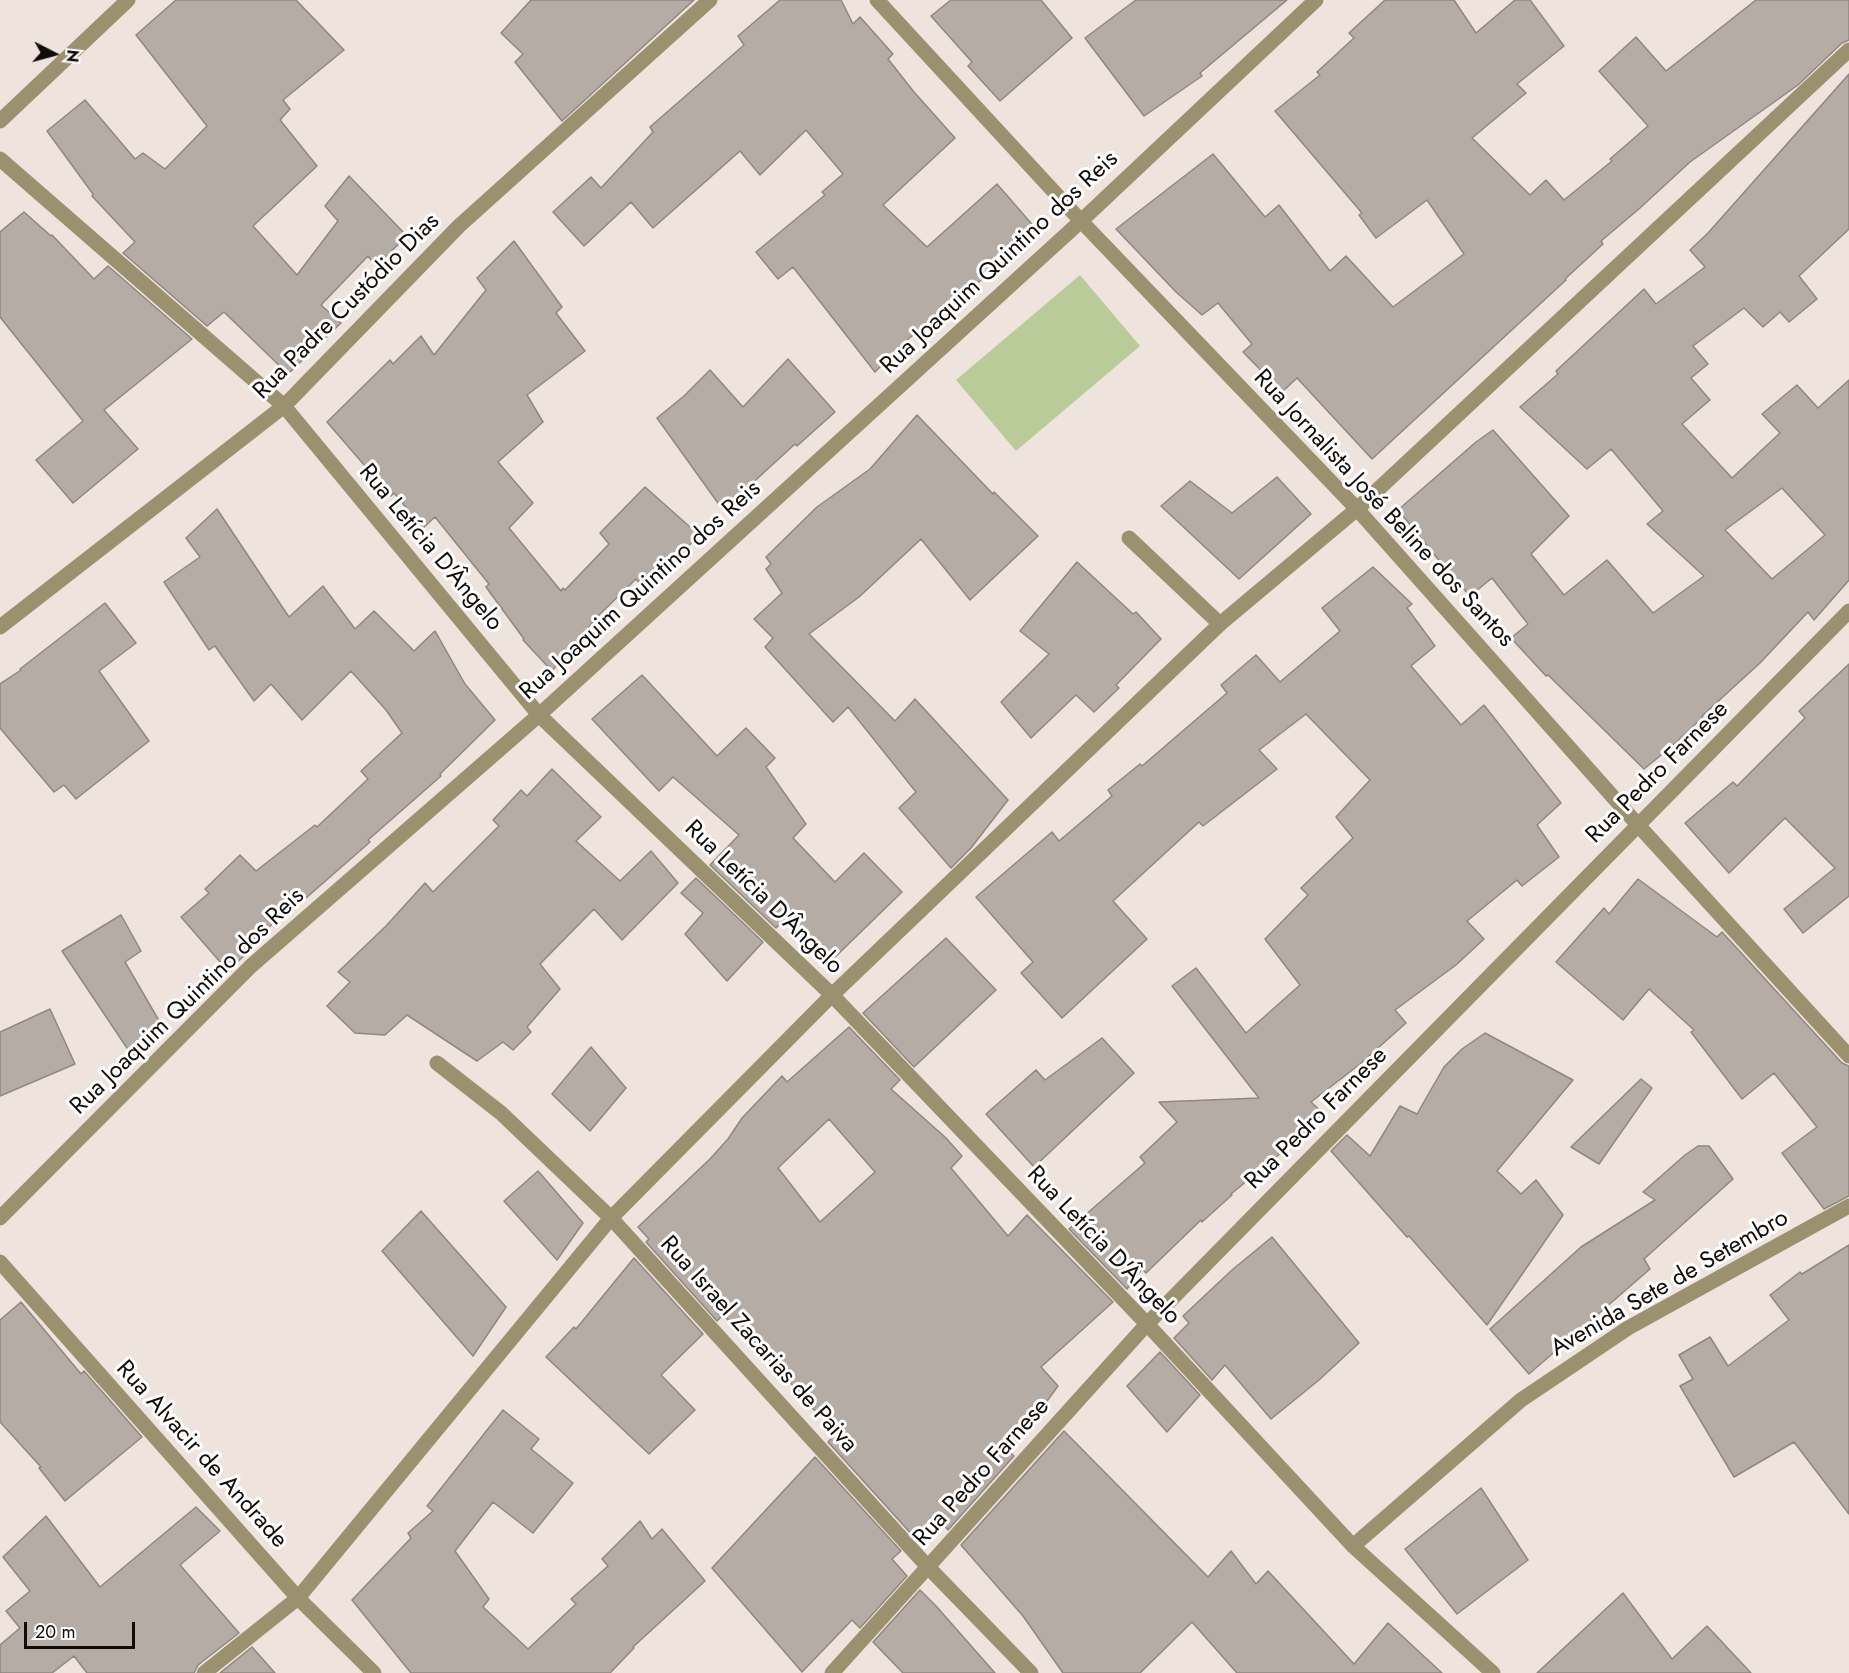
<!DOCTYPE html>
<meta charset="utf-8">
<style>
body{margin:0}
#map{position:relative;width:1849px;height:1673px;overflow:hidden;background:#eee4dd;font-family:Jost,sans-serif}
canvas{display:block}
.north{position:absolute;left:24px;top:24px;width:60px;height:60px;-webkit-text-stroke:4px #fff;paint-order:stroke;rotate:96deg;font-size:16px;font-weight:700;line-height:24px;text-align:center;color:#100c0a}
.north::after{content:'';display:block;margin:auto;width:21px;height:27px;background:#100c0a;clip-path:polygon(50% 0,100% 100%,50% 72%,0 100%)}
.scale{position:absolute;left:24px;top:1622px;width:111px;height:27px;box-sizing:border-box;border:3px solid #100c0a;border-top:0;padding-left:8px;font-size:18px;line-height:21px;white-space:nowrap;color:#100c0a;-webkit-text-stroke:4px #fff;paint-order:stroke}
</style>
<div id="map">
<canvas width="1849" height="1673"></canvas>
<div class="north">N</div>
<div class="scale">20 m</div>
</div>
<script>
const ctx = document.querySelector('canvas').getContext('2d');
ctx.lineJoin = 'round';
function paint(path, color) {
  ctx.fillStyle = color;
  ctx.fill(path, 'evenodd');
}
function strokePath(path, color, width, dash) {
  ctx.strokeStyle = color;
  ctx.lineWidth = width;
  ctx.lineCap = dash ? 'butt' : 'round';
  ctx.setLineDash(dash || []);
  ctx.stroke(path);
}
function drawText(font, color, halo, rows, align = 'center') {
  ctx.font = font + ' Jost,sans-serif';
  ctx.lineWidth = 6;
  ctx.setLineDash([]);
  ctx.textBaseline = 'middle';
  ctx.strokeStyle = halo;
  ctx.fillStyle = color;
  for (const [text, x, y, turn = 0] of rows) {
    ctx.save();
    ctx.translate(x, y);
    ctx.rotate((+turn || 0) * Math.PI / 180);
    ctx.textAlign = isNaN(turn) ? turn : align;
    if (halo) ctx.strokeText(text, 0, 0);
    ctx.fillText(text, 0, 0);
    ctx.restore();
  }
}
paint(new Path2D(`
 M 1080,275 L 1140,346 L 1016,451 L 956,380 Z`), '#bacb9a');
const building = new Path2D(`
 M 176,0 L 296,0 L 344,50 L 283,100 L 290,109 L 280,120 L 317,166 L 253,226 L 297,275 L 338,221 L 325,206 L 349,176 L 407,236 L 376,266 L 368,256 L 321,305 L 341,323 L 288,374 L 224,312 L 207,326 L 123,253 L 135,242 L 92,196 L 93,194 L 47,131 L 85,100 L 135,159 L 143,153 L 165,169 L 207,126 L 136,35 Z
 M 531,0 L 694,0 L 562,121 L 515,62 L 523,54 L 501,33 Z
 M 780,0 L 841,0 L 853,24 L 860,17 L 893,54 L 888,59 L 914,92 L 955,138 L 883,205 L 927,247 L 997,184 L 1037,230 L 952,306 L 908,339 L 875,372 L 793,267 L 778,279 L 756,252 L 825,195 L 822,192 L 843,174 L 806,130 L 760,175 L 740,151 L 653,228 L 631,202 L 584,246 L 553,212 L 591,177 L 601,188 L 653,132 L 650,127 L 744,45 L 738,36 Z
 M 951,0 L 1041,0 L 1072,38 L 1000,101 L 968,66 L 972,62 L 931,16 Z
 M 1136,0 L 1287,0 L 1200,73 L 1202,76 L 1144,116 L 1085,38 Z
 M 1385,0 L 1454,0 L 1476,33 L 1515,0 L 1530,0 L 1564,46 L 1517,84 L 1526,93 L 1472,138 L 1530,195 L 1546,180 L 1564,200 L 1612,161 L 1610,159 L 1648,126 L 1599,71 L 1636,37 L 1666,71 L 1756,0 L 1849,0 L 1849,40 L 1842,43 L 1798,85 L 1690,162 L 1640,208 L 1601,241 L 1603,244 L 1565,279 L 1566,280 L 1372,459 L 1297,378 L 1282,392 L 1243,352 L 1252,344 L 1218,303 L 1202,315 L 1176,292 L 1116,229 L 1213,154 L 1265,217 L 1279,205 L 1330,271 L 1346,256 L 1393,307 L 1464,254 L 1427,200 L 1376,238 L 1359,215 L 1362,213 L 1275,111 L 1320,75 L 1317,72 L 1354,38 L 1349,33 Z
 M 1849,74 L 1849,229 L 1799,276 L 1817,299 L 1789,322 L 1780,312 L 1763,327 L 1744,308 L 1693,346 L 1708,364 L 1691,378 L 1710,400 L 1682,424 L 1732,478 L 1780,433 L 1762,414 L 1797,385 L 1818,408 L 1849,380 L 1849,580 L 1814,620 L 1808,612 L 1760,663 L 1702,716 L 1703,717 L 1671,747 L 1644,769 L 1548,675 L 1546,676 L 1511,638 L 1528,624 L 1492,578 L 1470,596 L 1451,575 L 1398,510 L 1476,442 L 1493,430 L 1569,516 L 1531,554 L 1564,595 L 1607,560 L 1653,613 L 1704,576 L 1647,524 L 1663,511 L 1611,449 L 1587,469 L 1520,407 L 1558,374 L 1556,371 L 1644,289 L 1656,304 L 1705,267 L 1690,250 L 1708,233 ZM 1782,488 L 1825,535 L 1772,579 L 1725,530 Z
 M 24,212 L 51,236 L 52,235 L 94,279 L 108,266 L 192,339 L 104,410 L 138,449 L 73,503 L 36,460 L 83,421 L 0,317 L 0,232 Z
 M 514,241 L 562,307 L 556,313 L 585,351 L 527,395 L 543,422 L 498,462 L 533,503 L 509,528 L 561,591 L 563,588 L 565,590 L 609,544 L 600,533 L 645,487 L 699,535 L 646,591 L 636,579 L 598,616 L 552,671 L 523,640 L 524,639 L 486,587 L 489,584 L 435,517 L 423,528 L 394,493 L 391,496 L 327,422 L 390,360 L 393,364 L 421,336 L 434,355 L 486,290 L 477,278 Z
 M 788,359 L 835,412 L 797,446 L 795,444 L 723,510 L 657,418 L 684,396 L 710,370 L 743,407 Z
 M 917,415 L 993,494 L 994,492 L 1038,536 L 970,600 L 921,539 L 859,597 L 809,634 L 895,721 L 915,699 L 1008,800 L 971,848 L 951,868 L 899,808 L 916,792 L 848,707 L 833,722 L 765,647 L 773,638 L 754,619 L 782,593 L 766,569 L 771,564 L 766,557 L 817,507 L 870,469 Z
 M 1277,477 L 1311,514 L 1239,579 L 1161,506 L 1190,481 L 1232,513 Z
 M 217,509 L 289,617 L 323,586 L 355,629 L 374,611 L 414,651 L 435,631 L 465,684 L 495,720 L 440,774 L 441,776 L 368,840 L 370,842 L 298,905 L 297,904 L 247,945 L 251,949 L 228,971 L 181,917 L 209,893 L 205,889 L 240,855 L 256,871 L 315,825 L 317,827 L 368,779 L 361,771 L 402,733 L 386,710 L 351,671 L 302,720 L 271,684 L 254,701 L 215,646 L 209,650 L 164,582 L 200,557 L 186,538 Z
 M 1077,562 L 1133,614 L 1136,612 L 1161,639 L 1116,685 L 1119,688 L 1094,712 L 1076,695 L 1031,738 L 1001,702 L 1049,654 L 1020,631 Z
 M 1373,567 L 1412,604 L 1407,608 L 1435,646 L 1411,666 L 1461,725 L 1484,705 L 1561,803 L 1537,825 L 1559,857 L 1522,886 L 1517,880 L 1467,921 L 1484,939 L 1456,965 L 1395,1010 L 1406,1023 L 1360,1064 L 1311,1102 L 1326,1116 L 1231,1194 L 1232,1195 L 1202,1222 L 1201,1220 L 1146,1273 L 1142,1269 L 1127,1289 L 1069,1229 L 1145,1163 L 1140,1157 L 1177,1122 L 1159,1102 L 1259,1098 L 1172,986 L 1196,968 L 1246,1033 L 1300,985 L 1265,939 L 1308,895 L 1301,888 L 1353,838 L 1336,817 L 1370,780 L 1306,714 L 1259,750 L 1277,769 L 1203,826 L 1199,822 L 1113,901 L 1147,939 L 1062,1018 L 1021,973 L 1033,962 L 976,897 L 1052,832 L 1059,841 L 1112,796 L 1108,790 L 1140,764 L 1142,766 L 1227,693 L 1221,685 L 1256,655 L 1280,682 L 1340,631 L 1322,608 Z
 M 105,603 L 136,643 L 99,671 L 149,741 L 76,799 L 64,785 L 54,792 L 0,728 L 0,684 L 21,670 L 20,669 Z
 M 1849,664 L 1849,896 L 1803,933 L 1784,909 L 1835,868 L 1785,818 L 1729,873 L 1685,823 L 1733,782 L 1737,786 L 1805,718 L 1799,711 Z
 M 642,675 L 717,756 L 746,728 L 775,758 L 766,767 L 806,824 L 793,838 L 835,882 L 864,853 L 902,892 L 831,961 L 787,916 L 776,928 L 710,865 L 739,835 L 673,777 L 659,791 L 592,719 Z
 M 552,769 L 601,817 L 576,841 L 620,881 L 651,851 L 678,883 L 622,940 L 594,909 L 540,964 L 560,989 L 527,1027 L 531,1032 L 513,1050 L 503,1042 L 477,1061 L 407,1015 L 385,1035 L 355,1033 L 327,1006 L 350,982 L 338,972 L 386,926 L 425,883 L 433,892 L 499,826 L 493,820 L 521,790 L 527,796 Z
 M 696,878 L 763,942 L 727,981 L 685,934 L 703,913 L 681,893 Z
 M 1638,879 L 1717,937 L 1722,932 L 1842,1063 L 1849,1066 L 1849,1196 L 1824,1209 L 1782,1153 L 1817,1127 L 1774,1073 L 1742,1099 L 1691,1032 L 1694,1030 L 1649,989 L 1623,1020 L 1556,962 L 1604,908 L 1609,914 Z
 M 121,915 L 141,951 L 125,962 L 165,1031 L 133,1057 L 62,951 Z
 M 946,938 L 996,990 L 914,1067 L 863,1013 Z
 M 50,1009 L 75,1064 L 0,1096 L 0,1032 Z
 M 849,1027 L 900,1080 L 891,1089 L 946,1138 L 962,1156 L 951,1168 L 1008,1236 L 1027,1215 L 1113,1302 L 1041,1367 L 1058,1386 L 1010,1452 L 1014,1456 L 948,1530 L 938,1518 L 915,1538 L 828,1442 L 837,1432 L 810,1406 L 813,1403 L 773,1368 L 775,1366 L 723,1315 L 717,1321 L 646,1242 L 649,1239 L 638,1227 L 710,1159 L 728,1139 L 742,1118 L 782,1076 L 787,1082 ZM 829,1119 L 875,1172 L 820,1222 L 778,1168 Z
 M 1485,1033 L 1573,1080 L 1497,1171 L 1521,1194 L 1536,1180 L 1563,1215 L 1487,1325 L 1409,1236 L 1407,1237 L 1331,1151 L 1347,1135 L 1370,1156 L 1400,1106 L 1417,1114 L 1444,1067 L 1462,1049 Z
 M 1102,1038 L 1134,1073 L 1034,1167 L 986,1114 L 1036,1070 L 1045,1080 Z
 M 591,1047 L 626,1088 L 590,1131 L 552,1094 Z
 M 1641,1079 L 1652,1088 L 1599,1164 L 1571,1147 Z
 M 1698,1146 L 1709,1146 L 1733,1179 L 1644,1259 L 1650,1269 L 1529,1374 L 1490,1329 L 1581,1247 L 1655,1200 L 1643,1192 L 1685,1155 Z
 M 538,1171 L 583,1223 L 557,1260 L 504,1201 Z
 M 421,1211 L 506,1307 L 473,1356 L 382,1251 Z
 M 1272,1237 L 1359,1343 L 1319,1380 L 1271,1419 L 1225,1365 L 1212,1380 L 1174,1338 L 1189,1323 L 1183,1316 L 1232,1270 Z
 M 1849,1245 L 1849,1514 L 1794,1442 L 1734,1477 L 1680,1386 L 1693,1379 L 1679,1355 L 1710,1337 L 1728,1366 L 1789,1320 L 1770,1295 L 1800,1272 L 1802,1274 Z
 M 634,1258 L 703,1334 L 661,1375 L 695,1410 L 649,1454 L 546,1357 L 574,1327 L 576,1329 Z
 M 21,1302 L 81,1374 L 84,1371 L 142,1437 L 65,1501 L 39,1468 L 41,1467 L 0,1422 L 0,1320 Z
 M 1160,1352 L 1200,1395 L 1167,1432 L 1127,1386 Z
 M 503,1410 L 539,1439 L 531,1449 L 573,1483 L 533,1533 L 493,1502 L 455,1551 L 489,1599 L 483,1607 L 528,1649 L 576,1604 L 571,1599 L 608,1566 L 602,1559 L 640,1521 L 652,1539 L 662,1529 L 705,1581 L 633,1647 L 634,1648 L 610,1673 L 411,1673 L 352,1600 L 411,1538 L 408,1533 L 433,1511 L 427,1506 Z
 M 1064,1431 L 1208,1577 L 1231,1551 L 1256,1584 L 1268,1571 L 1354,1664 L 1388,1623 L 1442,1673 L 1237,1673 L 1192,1622 L 1140,1673 L 1063,1673 L 1023,1616 L 961,1545 Z
 M 815,1457 L 901,1551 L 892,1559 L 907,1576 L 860,1628 L 852,1620 L 802,1672 L 712,1568 Z
 M 1481,1488 L 1528,1560 L 1457,1614 L 1405,1549 Z
 M 196,1507 L 220,1531 L 180,1565 L 239,1633 L 198,1665 L 194,1673 L 87,1673 L 74,1656 L 52,1673 L 0,1673 L 0,1645 L 20,1628 L 6,1611 L 30,1591 L 3,1557 L 46,1516 L 100,1587 Z
 M 920,1590 L 936,1606 L 995,1673 L 903,1673 L 873,1642 Z
 M 1623,1593 L 1672,1659 L 1707,1626 L 1751,1673 L 1537,1673 Z
 M 252,1647 L 275,1673 L 220,1673 Z`);
paint(building, '#b6aca6');
strokePath(building, '#908780', 1.5);
strokePath(new Path2D(`
 M 1129,538 L 1220,624`), '#9b916f', 15);
strokePath(new Path2D(`
 M 877,0 L 1081,221 L 1357,509 L 1638,825 L 1849,1056
 M 0,121 L 128,0
 M 0,159 L 284,406 L 539,715 L 832,995 L 1147,1324 L 1353,1546 L 1493,1673
 M 0,627 L 284,406 L 459,226 L 710,0
 M 437,1063 L 501,1113 L 611,1218 L 928,1567 L 1031,1673
 M 0,1218 L 251,966 L 539,715 L 1081,221 L 1316,0
 M 0,1262 L 298,1598 L 374,1673
 M 1353,1546 L 1521,1400 L 1628,1328 L 1849,1206
 M 204,1673 L 298,1598 L 611,1218 L 832,995 L 1220,624 L 1357,509 L 1849,50
 M 832,1673 L 1147,1324 L 1849,611`), '#9b916f', 15);
drawText('24px', '#100c0a', '#fff', [
 ["Rua Joaquim Quintino dos Reis",1000,263,-43],
 ["Rua Padre Custódio Dias",347,307,-45],
 ["Rua Jornalista José Beline dos Santos",1383,509,47],
 ["Rua Letícia D'Ângelo",430,548,50],
 ["Rua Joaquim Quintino dos Reis",641,591,-42],
 ["Rua Pedro Farnese",1658,773,-45],
 ["Rua Letícia D'Ângelo",763,898,44],
 ["Rua Joaquim Quintino dos Reis",188,1002,-44],
 ["Rua Pedro Farnese",1317,1119,-45],
 ["Rua Letícia D'Ângelo",1103,1246,46],
 ["Avenida Sete de Setembro",1670,1284,-30],
 ["Rua Israel Zacarias de Paiva",758,1345,48],
 ["Rua Alvacir de Andrade",201,1455,48],
 ["Rua Pedro Farnese",982,1473,-48]
]);
</script>
